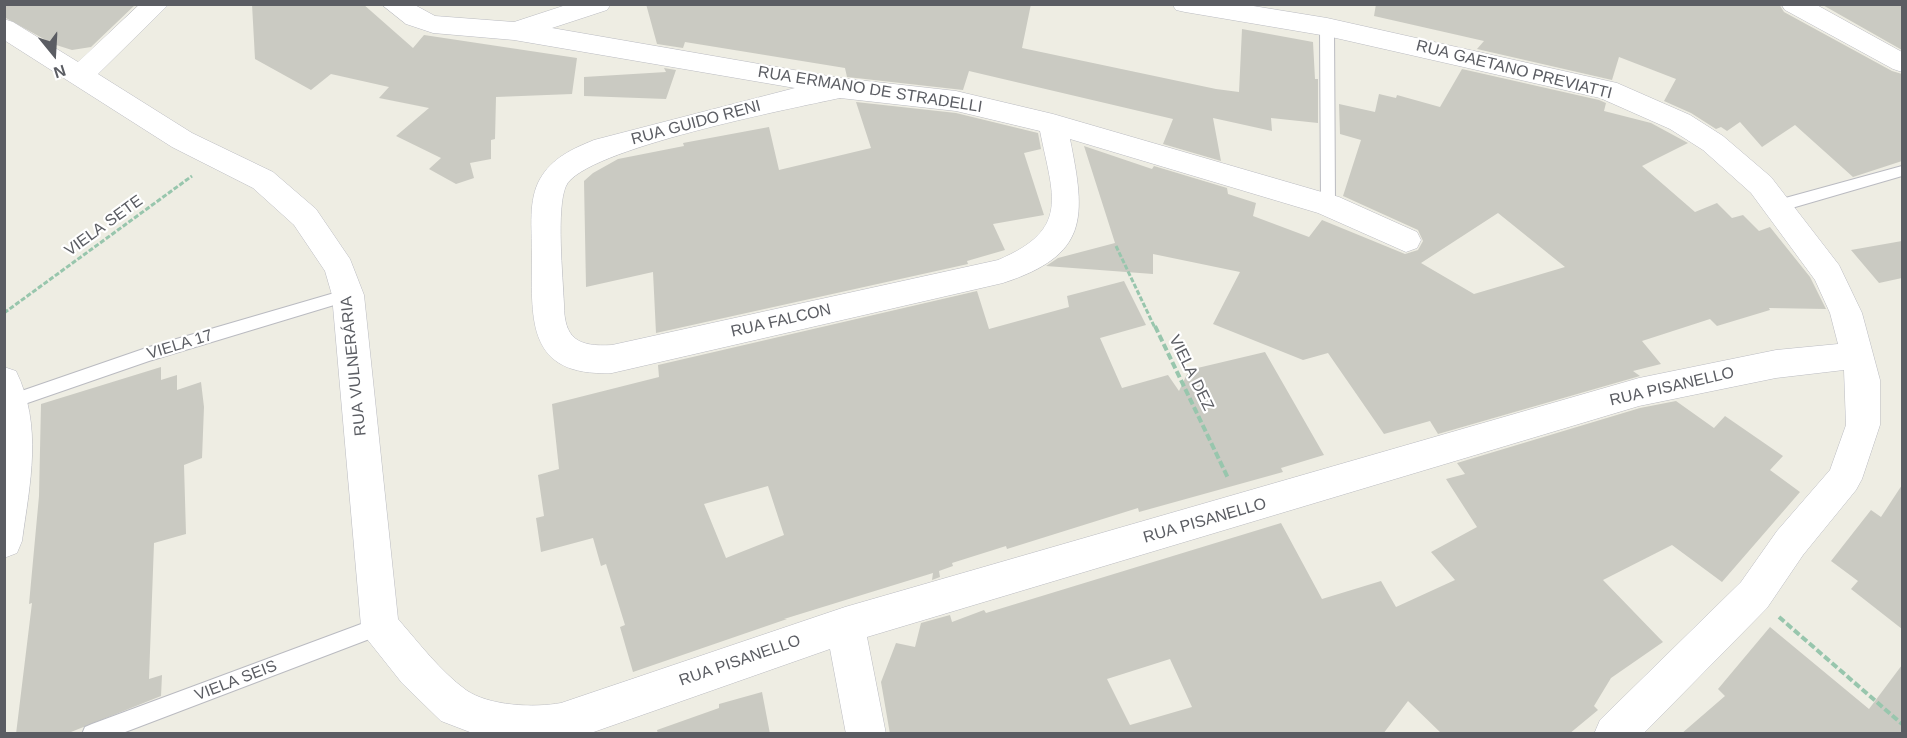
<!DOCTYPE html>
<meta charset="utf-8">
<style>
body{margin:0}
#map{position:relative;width:1907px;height:738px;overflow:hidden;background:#eeede3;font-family:Helvetica,sans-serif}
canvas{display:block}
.frame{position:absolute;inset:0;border:6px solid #5b5d63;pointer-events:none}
.north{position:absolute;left:24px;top:24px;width:60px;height:60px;-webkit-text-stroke:4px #fff;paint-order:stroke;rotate:162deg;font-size:16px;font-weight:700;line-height:24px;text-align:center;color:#5b5d63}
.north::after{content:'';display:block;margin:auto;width:21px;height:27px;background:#5b5d63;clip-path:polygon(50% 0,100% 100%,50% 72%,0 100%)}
</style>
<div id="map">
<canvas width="1907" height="738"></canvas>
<div class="frame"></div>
<div class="north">N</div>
</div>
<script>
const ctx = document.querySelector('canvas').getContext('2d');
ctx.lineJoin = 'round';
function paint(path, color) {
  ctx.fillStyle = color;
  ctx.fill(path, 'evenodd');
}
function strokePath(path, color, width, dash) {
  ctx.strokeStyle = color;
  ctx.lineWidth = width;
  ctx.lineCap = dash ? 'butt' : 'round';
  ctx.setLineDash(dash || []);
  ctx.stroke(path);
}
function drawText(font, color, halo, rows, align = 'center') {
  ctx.font = font + ' Helvetica,sans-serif';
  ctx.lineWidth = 4.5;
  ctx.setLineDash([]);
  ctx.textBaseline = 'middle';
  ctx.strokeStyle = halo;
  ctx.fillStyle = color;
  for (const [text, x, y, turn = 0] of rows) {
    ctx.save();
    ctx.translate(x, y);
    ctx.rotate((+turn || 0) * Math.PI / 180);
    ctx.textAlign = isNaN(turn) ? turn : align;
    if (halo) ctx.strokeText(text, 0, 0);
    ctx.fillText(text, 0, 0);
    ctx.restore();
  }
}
paint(new Path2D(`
 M 4,4 L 136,4 L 91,47 L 72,50 L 53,44 L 4,17 Z
 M 252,4 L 363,4 L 413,48 L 424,35 L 577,58 L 572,94 L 496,97 L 495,139 L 491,140 L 491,159 L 470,163 L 474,178 L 456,184 L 429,169 L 441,158 L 396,136 L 429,108 L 379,98 L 389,87 L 331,74 L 311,90 L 255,59 Z
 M 646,4 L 1031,4 L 1022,48 L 1216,89 L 1239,92 L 1242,29 L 1313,42 L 1315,79 L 1318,79 L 1318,123 L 1271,118 L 1272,131 L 1213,118 L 1221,161 L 1163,144 L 1173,119 L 969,71 L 963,90 L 847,77 L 845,68 L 685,42 L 683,48 L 657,44 Z
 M 1376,4 L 1779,4 L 1784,12 L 1892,71 L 1902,74 L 1902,161 L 1853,177 L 1795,125 L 1762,147 L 1740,122 L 1727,131 L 1721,127 L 1716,129 L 1691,113 L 1664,101 L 1676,79 L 1619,57 L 1612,80 L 1477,49 L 1484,41 L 1374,16 Z
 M 1821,4 L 1902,4 L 1902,50 Z
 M 664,68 L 676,70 L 666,99 L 584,96 L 584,77 L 666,72 Z
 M 1462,69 L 1599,100 L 1606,103 L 1604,111 L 1651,123 L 1688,143 L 1642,166 L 1695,212 L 1717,203 L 1732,218 L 1743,215 L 1759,231 L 1770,227 L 1810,277 L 1826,309 L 1769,308 L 1770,310 L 1717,326 L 1710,319 L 1642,341 L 1661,364 L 1633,371 L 1640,376 L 1438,434 L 1430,421 L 1384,434 L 1328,353 L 1303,360 L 1213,324 L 1240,272 L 1153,254 L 1153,274 L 1046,266 L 1058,258 L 1115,243 L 1084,146 L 1152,169 L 1154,166 L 1227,188 L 1228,194 L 1256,203 L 1253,216 L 1309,237 L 1322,220 L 1405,254 L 1418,250 L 1423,241 L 1418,230 L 1343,196 L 1361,140 L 1340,134 L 1339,104 L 1375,112 L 1379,94 L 1396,98 L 1397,95 L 1440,107 ZM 1498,213 L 1565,267 L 1474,294 L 1421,263 Z
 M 856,102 L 956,113 L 1038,133 L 1041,149 L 1024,153 L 1044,215 L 993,224 L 1005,250 L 967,261 L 968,264 L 656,333 L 653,272 L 586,287 L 584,181 L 593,173 L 618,159 L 684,146 L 683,143 L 769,127 L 779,170 L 871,148 Z
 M 1902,241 L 1902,278 L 1879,283 L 1851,250 Z
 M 1124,281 L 1146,325 L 1100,338 L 1122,388 L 1168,375 L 1179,391 L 1189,370 L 1265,352 L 1324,455 L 1281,468 L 1283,472 L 1139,512 L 1138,508 L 1007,549 L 1006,546 L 952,563 L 953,566 L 939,571 L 940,577 L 932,580 L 933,573 L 784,619 L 787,619 L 633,672 L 620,627 L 625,625 L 606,564 L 601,566 L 593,538 L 541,552 L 536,518 L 544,516 L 538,475 L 559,469 L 552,404 L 659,377 L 658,365 L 977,291 L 989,329 L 1069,307 L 1067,296 ZM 768,486 L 784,535 L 726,558 L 704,504 Z
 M 161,367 L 161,380 L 177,375 L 177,390 L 201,382 L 204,407 L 202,458 L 184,465 L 186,534 L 154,543 L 149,679 L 162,675 L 161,696 L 66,734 L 16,734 L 32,603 L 29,604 L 39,496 L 41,404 Z
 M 1676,401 L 1714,428 L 1725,416 L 1783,456 L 1770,470 L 1800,492 L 1722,582 L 1672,545 L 1603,580 L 1663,642 L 1611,678 L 1594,706 L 1598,710 L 1569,734 L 1442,734 L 1408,701 L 1383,734 L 890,734 L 881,682 L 896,643 L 915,647 L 921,623 L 950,615 L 952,622 L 984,610 L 986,613 L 1281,523 L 1322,599 L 1381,581 L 1396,607 L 1455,580 L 1431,552 L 1477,527 L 1446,479 L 1465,474 L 1457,463 L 1640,408 ZM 1170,659 L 1192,707 L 1130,725 L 1107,679 Z
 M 1902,485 L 1902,629 L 1851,589 L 1858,581 L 1831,561 L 1871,510 L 1881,517 Z
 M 1770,627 L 1869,709 L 1902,665 L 1902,734 L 1681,734 L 1725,696 L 1718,689 Z
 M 762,692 L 770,734 L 658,734 L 657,730 L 719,708 L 719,704 Z`), '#cacac2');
const service = new Path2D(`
 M 1327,23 L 1334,27 L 1335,205 L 1328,211 L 1321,205 L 1320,27 Z
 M 1902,166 L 1902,176 L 1778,212 L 1771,206 L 1778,200 Z
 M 348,289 L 356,295 L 354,299 L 149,361 L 13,408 L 7,406 L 5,401 L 7,396 L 149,347 Z
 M 380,617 L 387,619 L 390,626 L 387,633 L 380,635 L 120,734 L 82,734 L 85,727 L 92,724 Z`);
const minor = new Path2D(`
 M 140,4 L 169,4 L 98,74 L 192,133 L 273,172 L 316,209 L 350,259 L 364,295 L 398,619 C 419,643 440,671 466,690 C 489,706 534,708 561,703 L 845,607 L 1639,378 L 1776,350 L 1838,344 L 1830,313 L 1815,280 L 1751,193 L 1703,150 L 1670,129 L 1600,98 L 1327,36 L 1185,12 L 1176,10 L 1172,4 L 1241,4 L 1327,18 L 1617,83 L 1690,115 L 1723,136 L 1771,177 L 1839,265 L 1862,313 L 1880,380 L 1880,425 L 1862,479 L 1856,490 L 1803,555 L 1767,608 L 1643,734 L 1594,734 L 1600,720 L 1741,582 L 1777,531 L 1830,470 L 1846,425 L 1844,370 L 1776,378 L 1639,406 L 867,637 L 886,734 L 846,734 L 830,649 L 588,734 L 475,734 L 441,721 L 402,683 L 367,639 L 361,626 L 332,295 L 325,271 L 294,225 L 253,188 L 172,147 L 4,40 L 4,19 L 13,22 L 78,62 Z
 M 381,4 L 413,4 L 435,16 L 514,22 L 569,4 L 611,4 L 607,10 L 552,28 L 840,78 L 956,91 L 1053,114 L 1339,197 L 1417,232 L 1421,240 L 1417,248 L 1406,252 L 1318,213 L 1070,139 C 1086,218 1089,255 1003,283 L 612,373 C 524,377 532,317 532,252 C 532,229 528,200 540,179 C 552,158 572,149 594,140 L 795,88 L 514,40 L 433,33 L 406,24 ZM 840,98 L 956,111 L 1040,131 C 1053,197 1071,229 998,260 L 612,345 C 578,347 564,339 564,304 C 563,277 556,208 566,186 C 583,149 794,108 840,98 Z
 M 1781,4 L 1815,4 L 1902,52 L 1902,72 L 1893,69 L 1785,10 Z
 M 4,367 L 16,371 C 43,426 30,483 22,541 L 17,553 L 4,558 Z`);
strokePath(service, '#babbc1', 2);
strokePath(minor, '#babbc1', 1);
strokePath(new Path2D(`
 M 1116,246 L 1155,328
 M 4,313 L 192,176`), '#98c6ad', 3, [5, 2]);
strokePath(new Path2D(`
 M 1155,326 L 1228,478
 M 1779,617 L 1902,724`), '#98c6ad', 4, [7, 3]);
paint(service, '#fff');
paint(minor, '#fff');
drawText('16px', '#5b5d63', '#fff', [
 ["RUA GAETANO PREVIATTI",1514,70,14],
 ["RUA ERMANO DE STRADELLI",870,90,9],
 ["RUA GUIDO RENI",696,123,-15],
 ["VIELA SETE",104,226,-36],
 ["RUA FALCON",781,321,-13],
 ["VIELA 17",180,345,-17],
 ["RUA VULNERÁRIA",354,366,-96],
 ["VIELA DEZ",1191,373,64],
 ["RUA PISANELLO",1672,387,-13],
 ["RUA PISANELLO",1205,521,-16],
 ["RUA PISANELLO",740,661,-19],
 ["VIELA SEIS",236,681,-21]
]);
</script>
